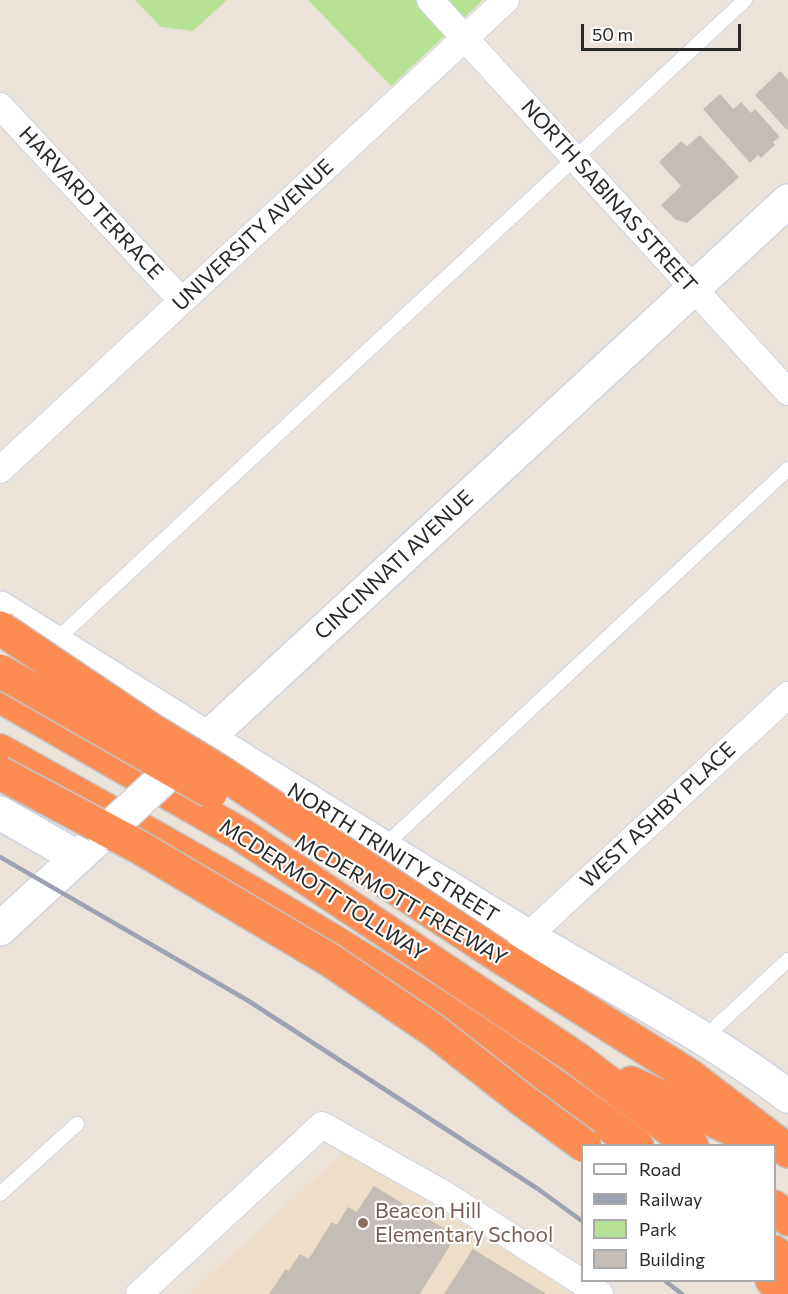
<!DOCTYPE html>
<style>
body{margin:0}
#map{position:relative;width:788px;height:1294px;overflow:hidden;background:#ebe2da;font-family:Commissioner,sans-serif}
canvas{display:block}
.legend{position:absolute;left:581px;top:1144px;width:195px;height:138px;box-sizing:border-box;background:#fff;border:2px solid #a9a9a9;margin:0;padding:8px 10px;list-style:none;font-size:18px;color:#282828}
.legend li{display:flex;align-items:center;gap:12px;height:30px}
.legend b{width:30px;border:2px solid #a9a9a9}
.scale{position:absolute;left:581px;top:24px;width:160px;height:27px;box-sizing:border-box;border:3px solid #282828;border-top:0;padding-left:8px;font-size:18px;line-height:21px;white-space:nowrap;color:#282828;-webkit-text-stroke:4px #fff;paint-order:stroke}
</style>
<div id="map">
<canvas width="788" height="1294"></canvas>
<ul class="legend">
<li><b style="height:8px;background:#fff"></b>Road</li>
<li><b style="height:8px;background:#9da2b3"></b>Railway</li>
<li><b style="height:16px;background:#b7e296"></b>Park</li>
<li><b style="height:16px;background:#c3bcb7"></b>Building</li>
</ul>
<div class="scale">50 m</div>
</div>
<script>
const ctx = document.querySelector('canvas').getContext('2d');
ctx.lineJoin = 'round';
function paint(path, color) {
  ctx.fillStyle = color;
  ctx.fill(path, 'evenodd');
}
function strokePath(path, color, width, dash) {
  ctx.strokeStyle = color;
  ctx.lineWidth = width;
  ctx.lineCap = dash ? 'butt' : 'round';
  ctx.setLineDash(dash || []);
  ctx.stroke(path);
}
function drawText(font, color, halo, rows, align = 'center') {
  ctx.font = font + ' Commissioner,sans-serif';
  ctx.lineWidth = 4.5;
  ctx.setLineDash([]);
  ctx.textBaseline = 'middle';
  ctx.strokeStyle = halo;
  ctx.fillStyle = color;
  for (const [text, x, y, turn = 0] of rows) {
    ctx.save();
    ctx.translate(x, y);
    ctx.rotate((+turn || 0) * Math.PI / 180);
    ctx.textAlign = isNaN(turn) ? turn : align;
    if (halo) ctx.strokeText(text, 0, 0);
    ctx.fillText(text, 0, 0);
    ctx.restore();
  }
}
paint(new Path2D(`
 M 345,1151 L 575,1294 L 189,1294 Z`), '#eddec9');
paint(new Path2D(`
 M 135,0 L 227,0 L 193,31 L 161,27 Z
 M 308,0 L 483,0 L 391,86 Z`), '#b7e296');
const building = new Path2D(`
 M 780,72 L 788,81 L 787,129 L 756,95 Z
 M 720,95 L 733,110 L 741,103 L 751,114 L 755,110 L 779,137 L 772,142 L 774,145 L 761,157 L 758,154 L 750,162 L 704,109 Z
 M 700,136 L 738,177 L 687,222 L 676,219 L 662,205 L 682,186 L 660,162 L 681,142 L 687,147 Z
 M 374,1187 L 455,1236 L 419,1294 L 270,1294 L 286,1270 L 289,1272 L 300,1255 L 309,1260 L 332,1223 L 337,1226 L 348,1208 L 357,1213 Z
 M 473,1250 L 545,1294 L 445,1294 Z`);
paint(building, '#c3bcb7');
strokePath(building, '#c6beb4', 1.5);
const lane = new Path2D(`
 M 54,642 L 745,0
 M 383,847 L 788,469
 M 704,1038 L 788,960
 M 0,1194 L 77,1124`);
const street = new Path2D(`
 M 430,0 L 788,392
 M 0,106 L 182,301
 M 0,470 L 506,0
 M 528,936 L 788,695
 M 139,1294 L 322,1125 L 444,1194 L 600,1294`);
const secondary = new Path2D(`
 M 0,608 C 175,718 350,828 526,935 C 614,988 706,1034 788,1096
 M 191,753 L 788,201
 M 0,813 L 77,857
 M 0,929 L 104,833`);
const highway = new Path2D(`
 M 0,696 L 242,835 L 576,1058 L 692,1146
 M 0,751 C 218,872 438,994 637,1146
 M 499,956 L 690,1076 L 788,1151
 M 631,1083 L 745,1135
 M 774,1207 L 788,1219
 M 774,1252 L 788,1263
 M 772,1280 L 788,1293`);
strokePath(lane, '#cfd4e1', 16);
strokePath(street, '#cfd4e1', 28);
strokePath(secondary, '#cfd4e1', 36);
strokePath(highway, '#c3c3c3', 36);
strokePath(lane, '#fff', 14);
strokePath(street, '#fff', 26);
strokePath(secondary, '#fff', 33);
strokePath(highway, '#fd8c52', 33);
strokePath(new Path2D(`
 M 0,857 L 247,1000 L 538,1189 L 582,1221
 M 664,1280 L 682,1294`), '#9da2b3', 4.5);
const secondaryBridge = new Path2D(`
 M 104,833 L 177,766`);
const highwayBridge = new Path2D(`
 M 0,628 L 153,731 L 219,771 L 499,956
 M 0,671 L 211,792
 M 0,773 L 139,847 L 330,960 L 433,1030 L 525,1102 L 585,1146`);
strokePath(secondaryBridge, '#cfd4e1', 36, []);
strokePath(highwayBridge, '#c3c3c3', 36, []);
strokePath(secondaryBridge, '#fff', 33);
strokePath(highwayBridge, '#fd8c52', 33);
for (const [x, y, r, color] of [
 [363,1223,6,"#8d6e63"]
]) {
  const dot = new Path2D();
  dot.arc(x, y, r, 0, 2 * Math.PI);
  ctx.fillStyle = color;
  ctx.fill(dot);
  strokePath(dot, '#fff', 2);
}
drawText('21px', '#282828', '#fff', [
 ["NORTH SABINAS STREET",609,196,48],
 ["HARVARD TERRACE",91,203,47],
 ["UNIVERSITY AVENUE",253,235,-43],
 ["CINCINNATI AVENUE",394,565,-43],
 ["WEST ASHBY PLACE",658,815,-43],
 ["NORTH TRINITY STREET",393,853,32],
 ["MCDERMOTT TOLLWAY",323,890,33],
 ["MCDERMOTT FREEWAY",401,900,30]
]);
drawText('21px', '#785e54', '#fff', [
 ["Beacon Hill",375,1211],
 ["Elementary School",375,1235]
], 'left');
</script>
